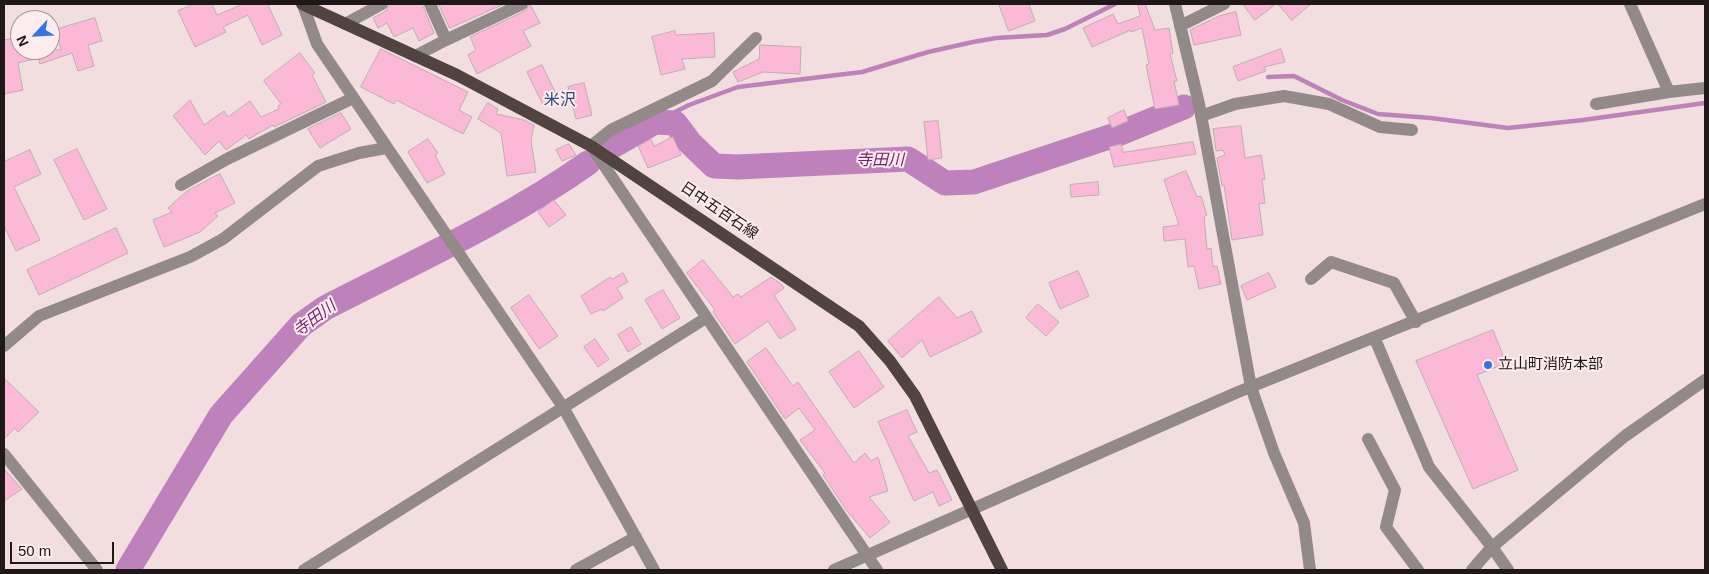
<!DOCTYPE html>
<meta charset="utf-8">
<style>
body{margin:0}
#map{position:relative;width:1709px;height:574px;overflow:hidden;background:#f2dedf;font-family:Helvetica,sans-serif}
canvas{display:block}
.frame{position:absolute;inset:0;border:5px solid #1f1818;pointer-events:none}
.north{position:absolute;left:10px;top:10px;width:50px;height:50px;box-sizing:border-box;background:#fdeced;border:1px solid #a49798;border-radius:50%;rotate:245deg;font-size:14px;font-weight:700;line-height:20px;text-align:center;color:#1f1818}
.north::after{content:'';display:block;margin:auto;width:18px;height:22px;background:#3574e2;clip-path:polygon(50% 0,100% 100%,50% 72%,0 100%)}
.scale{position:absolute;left:10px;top:542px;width:104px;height:22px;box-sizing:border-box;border:2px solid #1f1818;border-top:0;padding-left:6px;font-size:15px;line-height:18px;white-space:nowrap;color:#1f1818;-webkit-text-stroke:4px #fdeced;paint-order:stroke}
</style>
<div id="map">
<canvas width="1709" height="574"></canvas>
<div class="frame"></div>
<div class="north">N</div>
<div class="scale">50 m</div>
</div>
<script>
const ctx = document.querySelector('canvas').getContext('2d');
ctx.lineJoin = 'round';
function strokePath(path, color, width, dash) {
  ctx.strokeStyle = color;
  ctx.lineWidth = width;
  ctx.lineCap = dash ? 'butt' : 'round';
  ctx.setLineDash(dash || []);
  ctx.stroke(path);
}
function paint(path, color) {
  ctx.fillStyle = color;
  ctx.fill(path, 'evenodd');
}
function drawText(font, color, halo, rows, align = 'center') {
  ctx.font = font + ' Helvetica,"Noto Sans JP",sans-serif';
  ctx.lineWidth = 4;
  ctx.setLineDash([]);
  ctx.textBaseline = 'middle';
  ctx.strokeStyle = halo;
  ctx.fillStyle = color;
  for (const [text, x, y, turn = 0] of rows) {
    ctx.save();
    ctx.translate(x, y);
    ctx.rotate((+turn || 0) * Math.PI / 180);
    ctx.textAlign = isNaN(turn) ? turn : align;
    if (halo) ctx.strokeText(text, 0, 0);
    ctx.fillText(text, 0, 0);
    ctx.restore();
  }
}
strokePath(new Path2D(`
 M 1268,77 L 1294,76 L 1342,100 L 1378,114 L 1431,118 L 1508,128 L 1583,120 L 1705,103
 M 655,122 L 689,105 L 738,87 L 862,72 L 928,52 L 973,42 L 996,38 L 1047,35 L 1065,29 L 1115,4`), '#be81bb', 4.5);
strokePath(new Path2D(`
 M 611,147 L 655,122 L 675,123 L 690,143 L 714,166 L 738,167 L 908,159 L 945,183 L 974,182 L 1118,134 L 1184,107
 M 128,570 L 221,415 L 301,325 L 325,308 C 414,262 506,221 588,163`), '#be81bb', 25);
const building = new Path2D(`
 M 194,4 L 212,4 L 217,15 L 243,4 L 271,4 L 268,5 L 282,35 L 262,45 L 248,15 L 223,27 L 226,32 L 195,47 L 178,11 Z
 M 390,4 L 422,4 L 434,33 L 419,41 L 413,28 L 394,37 L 387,23 L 378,28 L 373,18 L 386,11 Z
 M 439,4 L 504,4 L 450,28 Z
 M 530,4 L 540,23 L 523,31 L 531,46 L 477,74 L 468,55 L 476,50 L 470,37 L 525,11 Z
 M 999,4 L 1029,4 L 1035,21 L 1009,31 Z
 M 1138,4 L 1145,4 L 1155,30 L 1169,28 L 1173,53 L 1170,54 L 1177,81 L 1174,81 L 1179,105 L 1155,109 L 1146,65 L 1149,64 L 1142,28 L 1131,32 L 1131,30 L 1092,47 L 1083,28 L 1113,14 L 1118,24 L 1140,16 Z
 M 1243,4 L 1276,4 L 1255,20 Z
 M 1278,4 L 1311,4 L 1292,20 Z
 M 1236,12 L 1241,35 L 1194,45 L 1190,30 L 1219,16 Z
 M 95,18 L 102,41 L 88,45 L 94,66 L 78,71 L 72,53 L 40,64 L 38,58 L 18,63 L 23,90 L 4,94 L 4,40 L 20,37 L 20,50 L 61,50 L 55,30 Z
 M 675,31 L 676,35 L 714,33 L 715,57 L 682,59 L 685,69 L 661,75 L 652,37 Z
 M 760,45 L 801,47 L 800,74 L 763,72 L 738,82 L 733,72 L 759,59 Z
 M 381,49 L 468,92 L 459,110 L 472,117 L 463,134 L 396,100 L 394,104 L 361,87 Z
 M 1281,49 L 1285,62 L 1264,67 L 1266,71 L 1238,81 L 1233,67 Z
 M 300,53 L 315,73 L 312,75 L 326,102 L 274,127 L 273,125 L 249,139 L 246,135 L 226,150 L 219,141 L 205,155 L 173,116 L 190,100 L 204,125 L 224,111 L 228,117 L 250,101 L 261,117 L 279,109 L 278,106 L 281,104 L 264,81 Z
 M 542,65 L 558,98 L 543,105 L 527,72 Z
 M 584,83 L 592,115 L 576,119 L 568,87 Z
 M 488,103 L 498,109 L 496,114 L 524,120 L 534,125 L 531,141 L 536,172 L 507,176 L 501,133 L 478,119 Z
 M 1124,110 L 1128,121 L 1112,128 L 1108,118 Z
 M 341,113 L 351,129 L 320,148 L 308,129 Z
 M 938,121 L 942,158 L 928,160 L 924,122 Z
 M 1241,126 L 1245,158 L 1261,155 L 1265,179 L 1262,179 L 1265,203 L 1259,204 L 1263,235 L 1232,240 L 1224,185 L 1222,186 L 1217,158 L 1225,155 L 1223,150 L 1216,151 L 1213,129 Z
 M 673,137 L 681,155 L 648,168 L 638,146 L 651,139 L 654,146 Z
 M 428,139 L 438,153 L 435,155 L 445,174 L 427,183 L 408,152 Z
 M 1193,142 L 1196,154 L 1114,167 L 1109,147 L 1121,144 L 1123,152 Z
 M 569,144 L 576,155 L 562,161 L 556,150 Z
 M 77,149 L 107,209 L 84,220 L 54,160 Z
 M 30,150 L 41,174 L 14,187 L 40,240 L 16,251 L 4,226 L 4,162 Z
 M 1186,171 L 1197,197 L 1201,196 L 1207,215 L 1204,217 L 1207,249 L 1211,248 L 1213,267 L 1217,266 L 1221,284 L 1199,289 L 1194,266 L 1188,267 L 1185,239 L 1164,241 L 1163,227 L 1179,225 L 1164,180 Z
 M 220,174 L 235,203 L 215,213 L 218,216 L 200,232 L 164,247 L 153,220 L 172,212 L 168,208 L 187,191 Z
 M 1098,182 L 1099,195 L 1071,197 L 1070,185 Z
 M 554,200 L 566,215 L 549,227 L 538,212 Z
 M 116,228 L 128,253 L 39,295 L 27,270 Z
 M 703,260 L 733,297 L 738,294 L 741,297 L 771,277 L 781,284 L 784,288 L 774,295 L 796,329 L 780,339 L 768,321 L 735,344 L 713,312 L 715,310 L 687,273 Z
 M 1078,271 L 1089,296 L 1060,309 L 1049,283 Z
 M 623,273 L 628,282 L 617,288 L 623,298 L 603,311 L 602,309 L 591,314 L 581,296 L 610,277 L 612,279 Z
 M 1269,273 L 1276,287 L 1247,300 L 1241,286 Z
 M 663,290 L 680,318 L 662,329 L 645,300 Z
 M 529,295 L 558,336 L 539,349 L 511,308 Z
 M 939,297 L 957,318 L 972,311 L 982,332 L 930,357 L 922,340 L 902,358 L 888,341 Z
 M 1038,304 L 1059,322 L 1046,336 L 1026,318 Z
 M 631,327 L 641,344 L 628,352 L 618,335 Z
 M 1493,330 L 1506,363 L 1477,375 L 1518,470 L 1473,489 L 1416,361 Z
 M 595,339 L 609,359 L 598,367 L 584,347 Z
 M 766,348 L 793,386 L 798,382 L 854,463 L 865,453 L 871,461 L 878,457 L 888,491 L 869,497 L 890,522 L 870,538 L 847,511 L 823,475 L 825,473 L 800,440 L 815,430 L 799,408 L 785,419 L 747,362 Z
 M 859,351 L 884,387 L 854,408 L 829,372 Z
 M 4,378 L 39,412 L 18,432 L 15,428 L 4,439 Z
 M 907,410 L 917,432 L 908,436 L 929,473 L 937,470 L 952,500 L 939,506 L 933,492 L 914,501 L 878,422 Z
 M 4,469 L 22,489 L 4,501 Z`);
paint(building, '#fcb8d7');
strokePath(building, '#beadb4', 1);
strokePath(new Path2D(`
 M 1175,4 L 1199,104 L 1251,387 L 1274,453 L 1304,523 L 1310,570
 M 1630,4 L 1669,92 L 1705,88
 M 303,5 L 317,44 L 563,407 L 654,570
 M 345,24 L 382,4
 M 1180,26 L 1224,4
 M 756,38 L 712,81 L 611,130 L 591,146 L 877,570
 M 446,40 L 522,4
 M 415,56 L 446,40 L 430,4
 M 1596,104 L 1669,92
 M 1201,116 L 1235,104 L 1284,96 L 1329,104 L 1380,127 L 1412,130
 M 181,185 L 227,159 L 353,98
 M 1311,279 L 1331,262 L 1394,283 L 1416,322
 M 1375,339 L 1429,467 L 1492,547 L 1508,570
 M 4,346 L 39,316 L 190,257 L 223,239 L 318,166 L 359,153 L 386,148
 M 1368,439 L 1395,490 L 1386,527 L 1418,570
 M 4,454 L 97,570
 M 304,570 L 706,318
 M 576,570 L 636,537
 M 834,570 L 1238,392 L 1705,204
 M 1472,570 L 1492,547 L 1625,436 L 1705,380`), '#928a88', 12);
strokePath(new Path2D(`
 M 302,4 L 457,75 L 591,146 L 859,326 L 890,361 L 915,396 L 1002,570`), '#504340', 12);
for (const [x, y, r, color] of [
 [1488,365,5,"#3574e2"]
]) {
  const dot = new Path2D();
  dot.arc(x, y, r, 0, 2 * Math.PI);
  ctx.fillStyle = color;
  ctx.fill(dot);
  strokePath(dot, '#fdeced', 2);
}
drawText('15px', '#1f1818', '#fdeced', [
 ["日中五百石線",719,211,34]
]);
drawText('15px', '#1f1818', '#fdeced', [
 ["立山町消防本部",1498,365]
], 'left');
drawText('16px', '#294980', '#fdeced', [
 ["米沢",560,101]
]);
drawText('italic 16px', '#6e256d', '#fdeced', [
 ["寺田川",880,161],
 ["寺田川",315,319,-37]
]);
</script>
